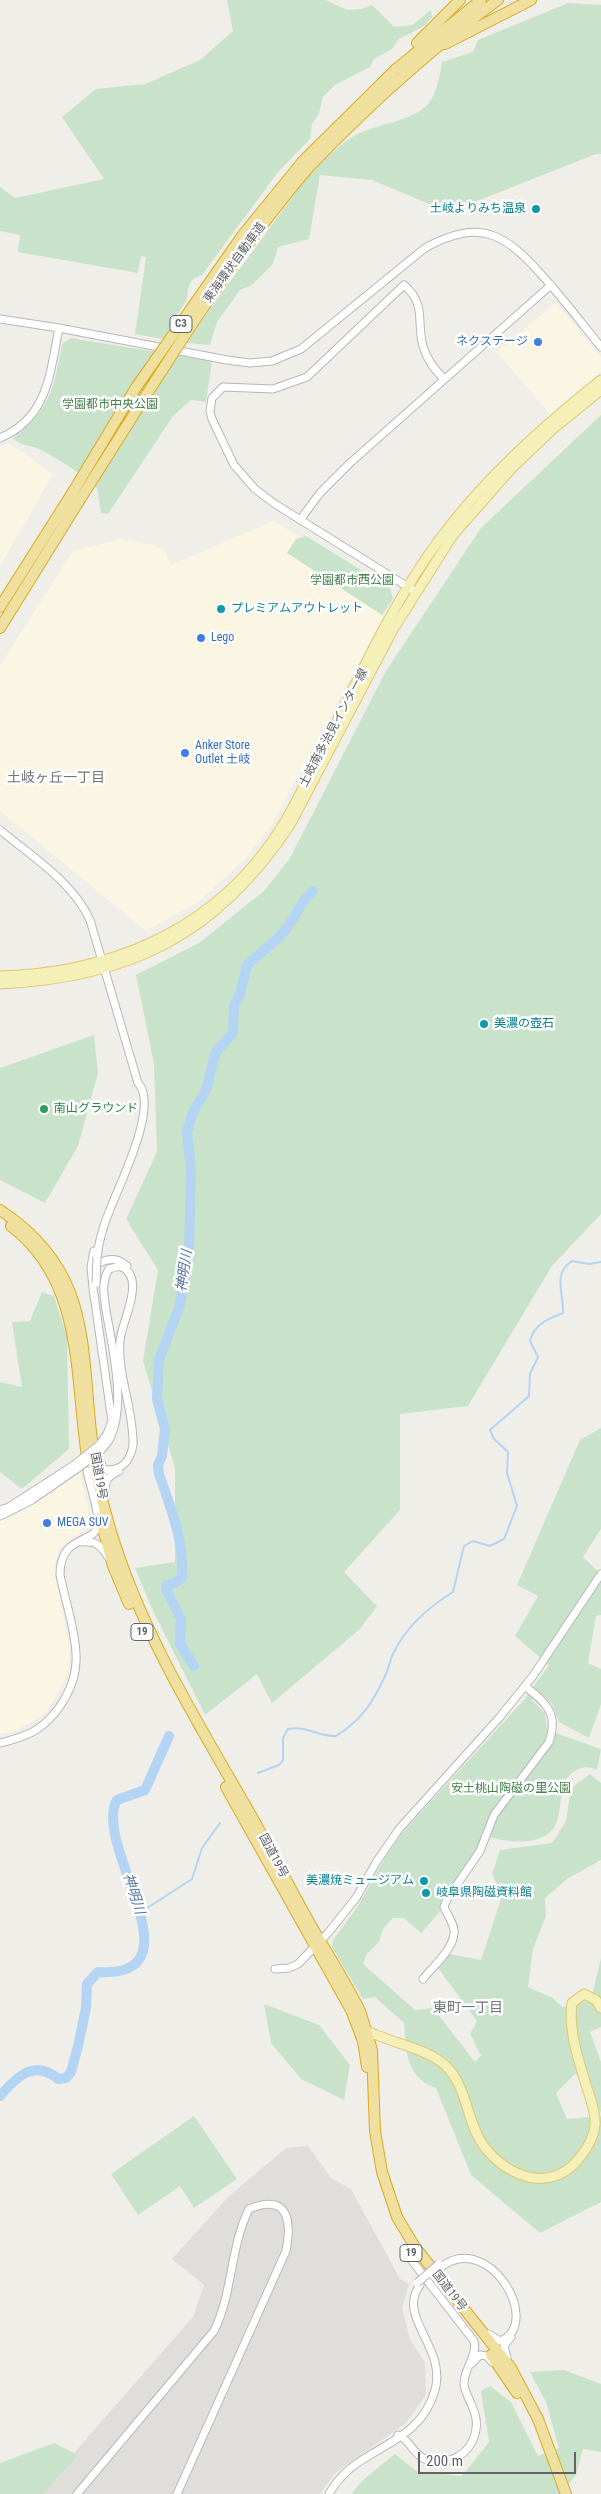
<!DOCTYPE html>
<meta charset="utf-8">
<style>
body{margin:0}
#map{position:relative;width:601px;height:2494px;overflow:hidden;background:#f0eee9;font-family:"Roboto Condensed",sans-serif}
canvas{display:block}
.scale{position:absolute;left:418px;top:2452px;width:158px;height:22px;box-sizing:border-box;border:2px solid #606267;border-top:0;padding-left:6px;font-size:15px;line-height:18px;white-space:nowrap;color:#606267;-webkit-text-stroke:4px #fff;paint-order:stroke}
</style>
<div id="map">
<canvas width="601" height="2494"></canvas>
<div class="scale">200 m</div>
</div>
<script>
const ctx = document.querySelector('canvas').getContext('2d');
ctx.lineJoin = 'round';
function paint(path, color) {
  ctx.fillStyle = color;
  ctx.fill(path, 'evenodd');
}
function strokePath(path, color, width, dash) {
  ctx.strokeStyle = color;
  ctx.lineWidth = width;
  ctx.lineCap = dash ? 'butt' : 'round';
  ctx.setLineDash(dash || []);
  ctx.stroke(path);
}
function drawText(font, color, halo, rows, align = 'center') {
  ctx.font = font + ' "Roboto Condensed","Noto Sans JP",sans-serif';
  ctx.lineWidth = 5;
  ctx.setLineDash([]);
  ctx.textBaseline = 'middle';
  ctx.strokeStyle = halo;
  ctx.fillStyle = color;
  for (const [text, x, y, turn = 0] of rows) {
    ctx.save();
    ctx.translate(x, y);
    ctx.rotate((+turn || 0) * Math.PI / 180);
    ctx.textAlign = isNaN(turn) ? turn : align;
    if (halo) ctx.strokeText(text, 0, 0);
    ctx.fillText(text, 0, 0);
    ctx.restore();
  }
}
paint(new Path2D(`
 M 556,303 L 601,357 L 601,371 L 550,414 L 497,352 Z
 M 9,443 L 53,474 L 0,566 L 0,447 Z
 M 273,521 L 301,537 L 296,539 L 288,553 L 352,596 L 353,594 L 383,617 L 272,824 L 245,859 L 198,902 L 146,931 L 0,811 L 0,666 L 73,551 L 121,539 L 153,545 L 165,551 L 171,565 Z
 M 80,1472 L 90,1517 L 82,1531 L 60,1548 L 54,1568 L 70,1650 L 68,1674 L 47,1712 L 16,1731 L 0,1734 L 0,1521 L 20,1512 Z`), '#faf6e3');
paint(new Path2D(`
 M 308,2146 L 331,2178 L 351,2189 L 400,2279 L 409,2284 L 402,2308 L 410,2339 L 425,2363 L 426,2395 L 405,2424 L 336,2472 L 320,2494 L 38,2494 L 193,2317 L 204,2285 L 172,2259 L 228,2197 L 286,2148 Z`), '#dfdedb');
paint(new Path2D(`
 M 227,0 L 326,0 L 347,10 L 361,9 L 372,5 L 394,27 L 412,25 L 431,10 L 432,17 L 424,26 L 399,39 L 392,49 L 374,59 L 370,67 L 335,85 L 323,97 L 319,113 L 312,124 L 310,139 L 278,172 L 202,275 L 193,279 L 188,288 L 187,299 L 163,339 L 135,334 L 146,257 L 141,256 L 138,273 L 18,252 L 20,235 L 0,231 L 0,187 L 15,198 L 104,179 L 62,117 L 96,89 L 145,84 L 200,60 L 233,31 Z
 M 568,3 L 601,5 L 601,154 L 596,154 L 477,201 L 441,209 L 372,180 L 320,175 L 309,239 L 278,247 L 273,264 L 252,285 L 240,290 L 217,322 L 210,345 L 187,343 C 208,311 230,281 253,251 C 283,211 308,169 349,139 C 370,123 420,123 432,98 C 438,87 440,74 442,62 L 473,52 L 478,40 Z
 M 71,338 L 212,361 L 206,402 L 191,400 L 173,416 L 108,514 L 101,513 L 97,488 C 80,473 62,461 41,450 C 30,444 24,448 13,438 C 50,409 54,389 62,344 Z
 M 601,415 L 601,1214 L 552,1266 L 468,1406 L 400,1414 L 400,1510 L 344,1572 L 377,1606 L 360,1629 L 272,1703 L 257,1674 L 205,1715 L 152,1609 L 135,1568 L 175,1562 L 175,1468 L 143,1361 L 158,1270 L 126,1219 L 157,1152 L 154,1064 L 136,975 L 199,943 L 265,890 L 290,858 L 386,671 L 481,528 Z
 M 306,536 L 390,588 L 393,599 L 382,615 L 287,553 L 296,539 Z
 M 94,1035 L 98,1073 L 78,1146 L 45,1203 L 0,1180 L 0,1068 Z
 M 42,1292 L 54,1296 L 67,1337 L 69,1449 L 22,1489 L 0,1472 L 0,1382 L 22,1387 L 12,1322 L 30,1321 Z
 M 601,1428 L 601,1529 L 583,1557 L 601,1574 L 601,1615 L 596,1616 L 588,1663 L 601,1669 L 601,1704 L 589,1738 L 559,1722 L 552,1704 L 538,1691 L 532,1700 L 545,1713 L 547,1730 L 601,1749 L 597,1770 C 592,1767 585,1766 579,1769 C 554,1778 566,1811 553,1829 C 539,1847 504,1842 486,1836 L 444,1907 L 421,1933 L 404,1918 L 393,1918 L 383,1929 L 379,1942 L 367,1954 L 363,1964 L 415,2010 L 433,2008 L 475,2062 L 481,2056 L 470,2034 L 477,2021 L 438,1968 L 449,1954 L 481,1960 L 502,1896 L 492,1874 L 500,1850 L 552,1843 L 566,1821 L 571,1788 L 590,1774 L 601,1783 L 601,1860 L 567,1879 L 545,1898 L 546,1916 L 533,1949 L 528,1987 L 553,1998 L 562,2007 L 587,2001 L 593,1991 L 601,1958 L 601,2027 L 590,2032 L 601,2062 L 601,2114 L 590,2081 L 575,2074 L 556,2093 L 567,2119 L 601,2116 L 601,2202 L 540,2233 L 471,2175 L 436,2088 C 405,2077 407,2052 404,2023 L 375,1997 L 363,1999 L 332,1947 L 333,1940 L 358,1906 L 385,1858 L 402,1833 L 523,1701 L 549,1665 L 515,1636 L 538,1596 L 517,1585 L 580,1440 Z
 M 264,2004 L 319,2025 L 350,2065 L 344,2100 L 301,2079 L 271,2043 Z
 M 194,2116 L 237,2179 L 194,2208 L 180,2186 L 138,2215 L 111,2174 Z
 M 564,2370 L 601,2384 L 601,2452 L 583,2449 L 576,2475 L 561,2494 L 352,2494 C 358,2482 383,2464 395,2454 L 416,2471 L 462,2476 L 489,2442 L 481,2391 L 490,2386 L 511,2402 L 538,2456 L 559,2448 L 546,2402 L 530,2372 Z
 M 54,2443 L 78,2455 L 43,2494 L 0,2494 L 0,2463 Z`), '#c9e3cb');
strokePath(new Path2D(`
 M 258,1773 L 279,1765 L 283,1760 L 283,1738 L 288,1729 C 305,1725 320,1737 336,1736 C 363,1719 373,1702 386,1674 C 389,1667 390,1659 394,1652 C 406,1627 429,1607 453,1592 L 464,1546 L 473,1541 L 490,1546 L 504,1539 L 517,1506 L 507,1473 L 508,1452 L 494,1439 L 490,1430 L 529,1396 L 530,1374 L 538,1357 L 530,1341 C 534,1324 548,1319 563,1313 C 564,1294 552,1274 572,1261 L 589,1264 L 601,1262
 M 141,1912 L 192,1879 L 202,1848 L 220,1823`), '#b4d4f4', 2);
strokePath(new Path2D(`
 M 194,1666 L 180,1644 L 181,1619 L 166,1589 L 167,1585 L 175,1583 L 182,1577 C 184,1540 171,1509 159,1474 L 158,1465 L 162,1456 L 165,1429 L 157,1399 L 159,1360 L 180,1305 L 189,1249 L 191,1169 L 187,1132 L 193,1112 L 206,1090 L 216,1052 L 233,1033 L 234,1005 L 240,994 L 247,965 L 277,939 L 288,927 L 305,899 L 313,891
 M 0,2096 C 17,2076 35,2059 58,2079 L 66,2078 L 71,2072 L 78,2046 L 86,2008 L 87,1984 L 98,1972 C 204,1978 91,1845 117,1800 L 145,1790 L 169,1736`), '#b4d4f4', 10);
const minor = new Path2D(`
 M 0,319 L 59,328 L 227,360 L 250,363 L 272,361 L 301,349 L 425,248 C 483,216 508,236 547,281 C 566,302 583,325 601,347
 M 0,438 C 48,418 50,373 59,328
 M 300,520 L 320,493 L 350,463 L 551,285
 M 416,592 L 275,504 L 255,489 L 234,465 L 212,419 L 210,411 L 212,398 L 223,387 L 273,389 L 307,377 L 404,285 C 427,305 416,321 423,346 C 427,360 434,369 444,379
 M 0,830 C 31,856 73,882 90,920 L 138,1083 C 160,1106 118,1187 109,1212 C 103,1226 99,1241 97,1257
 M 94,1251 L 91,1267 L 93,1288 L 112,1421 L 107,1434 L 99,1445
 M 99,1263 C 109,1258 119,1258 127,1266
 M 97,1454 L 104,1470 C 122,1471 130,1462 133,1445 C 134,1410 117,1375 120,1341 C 121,1322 148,1277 120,1266 L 109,1269 C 101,1281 104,1297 106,1310 C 112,1346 126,1403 111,1436 C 109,1442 104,1447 100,1451
 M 106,1497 C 104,1483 105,1477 119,1471
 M 0,1510 L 9,1507 L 74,1465
 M 0,1516 L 32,1500 L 78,1468
 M 81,1542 C 96,1541 101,1545 108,1557
 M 0,1743 C 12,1740 25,1737 36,1730 C 60,1714 78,1683 76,1654 C 75,1628 65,1600 60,1575 C 60,1532 97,1546 98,1523 C 99,1512 90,1484 87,1472 L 89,1467
 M 275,1969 L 289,1968 L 298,1964 L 328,1933 L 356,1898 L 377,1861 L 399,1829 L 499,1718 L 533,1676 L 601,1574
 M 423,1979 C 433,1966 453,1950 454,1933 C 455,1924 447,1915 444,1907 L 447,1899 L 480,1851 L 494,1815 L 549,1742 C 559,1713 546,1703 525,1686
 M 441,2267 C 489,2230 544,2324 500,2341 L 489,2334
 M 507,2358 L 504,2346 L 511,2337
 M 471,2364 L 480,2355 L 487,2356 L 492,2362
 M 398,2435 C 408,2438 413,2453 423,2458 C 433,2463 443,2463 453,2459 C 471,2452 480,2432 475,2414 C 472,2404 466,2395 464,2385 C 463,2369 478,2356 474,2341 L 409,2257 L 409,2250
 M 77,2494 L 214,2331 C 233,2293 230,2247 249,2209 C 288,2193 292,2220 286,2251 L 177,2494
 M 329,2494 C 356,2444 418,2450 435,2390 C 447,2347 396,2317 420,2285`);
const major = new Path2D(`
 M 0,976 C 103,973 201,936 265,851 C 286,824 301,792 316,762 C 355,688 389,607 439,540 C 484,479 542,427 601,380
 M 0,984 C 130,978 217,935 290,825 L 394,628 L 453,535 L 512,468 L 553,429 L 601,390
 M 363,2029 C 387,2042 427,2048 446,2066 C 468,2088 466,2121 483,2145 C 508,2179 553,2194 581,2156 C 588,2147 594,2137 595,2125 C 596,2113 591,2100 587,2088 C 579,2061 568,2031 572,2003 L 584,1994 L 596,2000 L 601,2008`);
const highway = new Path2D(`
 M 417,43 L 460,0
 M 445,44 L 531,0
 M 303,161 L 395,70 L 481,0
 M 309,167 C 368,106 429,50 498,0
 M 0,607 L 71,495
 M 0,628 L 79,501
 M 0,1210 C 89,1269 81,1338 91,1432 C 94,1463 100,1495 109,1525 C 138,1625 192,1713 244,1803 C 268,1844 289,1887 313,1929 C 329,1956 346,1983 360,2011 L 372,2050 L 375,2131 L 382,2172 L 397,2217 L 415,2247 L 511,2368 L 538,2419 L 566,2494
 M 11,1226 C 86,1283 74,1380 88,1463
 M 100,1518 L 113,1566 L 129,1604
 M 226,1787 L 351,2010 L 363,2041 L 367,2067
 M 491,2355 L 517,2393`);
strokePath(minor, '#b5b7bb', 9);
strokePath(major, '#e0c772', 11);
strokePath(highway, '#d9aa1f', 12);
strokePath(minor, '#fff', 7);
strokePath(major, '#f5efb8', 9);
strokePath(highway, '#f0e0a0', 10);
const minorBridge = new Path2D(`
 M 96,1283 L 97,1257
 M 74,1465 L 99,1445
 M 78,1468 L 100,1451
 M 417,2283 L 439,2264`);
const highwayBridge = new Path2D(`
 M 71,495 L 135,389 L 242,236 L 303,161
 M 79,501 C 152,387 221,270 309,167`);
strokePath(minorBridge, '#b5b7bb', 9, []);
strokePath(highwayBridge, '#d9aa1f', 12, []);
strokePath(minorBridge, '#fff', 7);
strokePath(highwayBridge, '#f0e0a0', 10);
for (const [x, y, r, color] of [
 [536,209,5,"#0f9aa8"],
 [538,342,5,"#3f7fe0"],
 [221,609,5,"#0f9aa8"],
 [201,638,5,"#3f7fe0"],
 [185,753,5,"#3f7fe0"],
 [484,1024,5,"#0f9aa8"],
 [44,1109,5,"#2e9e5b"],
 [47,1523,5,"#3f7fe0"],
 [424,1881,5,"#0f9aa8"],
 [426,1893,5,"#0f9aa8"]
]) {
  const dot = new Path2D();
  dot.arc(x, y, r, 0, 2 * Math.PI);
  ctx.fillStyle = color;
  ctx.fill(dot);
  strokePath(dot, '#fff', 2);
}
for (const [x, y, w] of [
 [181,324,22],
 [142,1632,22],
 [411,2253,22]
]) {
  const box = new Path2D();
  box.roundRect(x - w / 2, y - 8.5, w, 17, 4);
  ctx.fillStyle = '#fff';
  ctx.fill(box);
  strokePath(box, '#606267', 1);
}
drawText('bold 11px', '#606267', null, [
 ["C3",181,324],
 ["19",142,1632],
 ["19",411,2253]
]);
drawText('12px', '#0d838f', '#fff', [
 ["土岐よりみち温泉",526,209,"right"],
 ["プレミアムアウトレット",231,609],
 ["美濃の壺石",494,1024],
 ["美濃焼ミュージアム",414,1881,"right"],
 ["岐阜県陶磁資料館",436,1893]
], 'left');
drawText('12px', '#606267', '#fff', [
 ["東海環状自動車道",235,263,-54],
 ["土岐南多治見インター線",334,728,-62],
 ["国道19号",98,1476,80],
 ["国道19号",273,1856,62],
 ["国道19号",449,2291,52]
]);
drawText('12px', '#366cbe', '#fff', [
 ["ネクステージ",528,342,"right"],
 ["Lego",211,638],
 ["Anker Store",195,746],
 ["Outlet 土岐",195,760],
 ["MEGA SUV",57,1523]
], 'left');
drawText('12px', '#438349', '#fff', [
 ["学園都市中央公園",110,405],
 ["学園都市西公園",352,581],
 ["安土桃山陶磁の里公園",511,1789]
]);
drawText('12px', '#27864d', '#fff', [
 ["南山グラウンド",54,1109]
], 'left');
drawText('14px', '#717478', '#fff', [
 ["土岐ヶ丘一丁目",56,778],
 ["東町一丁目",468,2008]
]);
drawText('italic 14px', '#5275a5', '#fff', [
 ["神明川",185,1271,-82],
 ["神明川",133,1894,72]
]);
</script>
